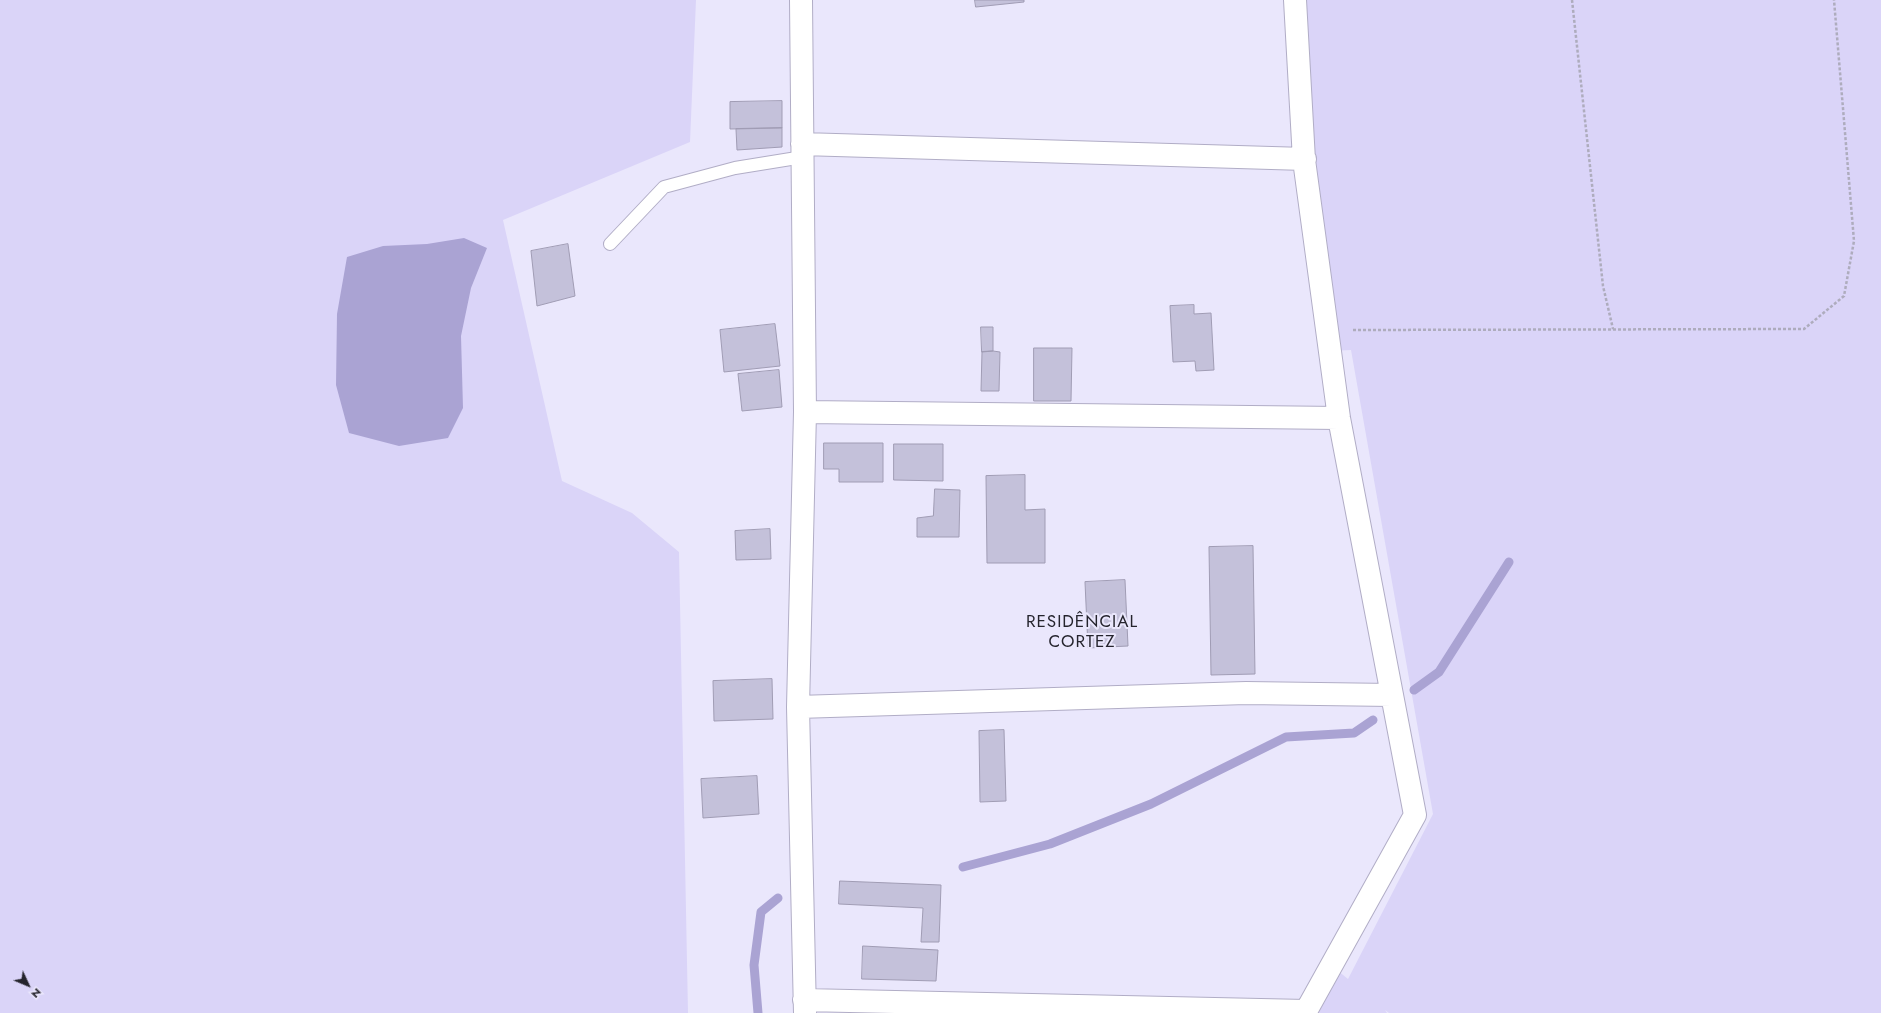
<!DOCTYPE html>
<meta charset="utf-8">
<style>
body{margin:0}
#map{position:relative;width:1881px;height:1013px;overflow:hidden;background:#eae7fc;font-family:Jost,sans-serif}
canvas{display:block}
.north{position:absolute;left:8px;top:965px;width:40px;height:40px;-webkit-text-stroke:3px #eae7fc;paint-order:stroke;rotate:134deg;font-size:11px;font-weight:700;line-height:16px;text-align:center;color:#25242d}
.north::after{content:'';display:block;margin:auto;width:14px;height:18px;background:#25242d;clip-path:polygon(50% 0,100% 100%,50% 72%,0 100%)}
</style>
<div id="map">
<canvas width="1881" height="1013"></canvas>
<div class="north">N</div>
</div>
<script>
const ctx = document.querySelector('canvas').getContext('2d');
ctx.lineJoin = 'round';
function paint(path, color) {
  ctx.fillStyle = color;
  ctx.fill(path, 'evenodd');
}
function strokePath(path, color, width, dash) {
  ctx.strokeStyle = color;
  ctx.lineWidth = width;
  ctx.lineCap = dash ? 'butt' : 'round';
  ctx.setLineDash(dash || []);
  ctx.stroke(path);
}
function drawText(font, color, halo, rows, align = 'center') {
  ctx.font = font + ' Jost,sans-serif';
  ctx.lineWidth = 4;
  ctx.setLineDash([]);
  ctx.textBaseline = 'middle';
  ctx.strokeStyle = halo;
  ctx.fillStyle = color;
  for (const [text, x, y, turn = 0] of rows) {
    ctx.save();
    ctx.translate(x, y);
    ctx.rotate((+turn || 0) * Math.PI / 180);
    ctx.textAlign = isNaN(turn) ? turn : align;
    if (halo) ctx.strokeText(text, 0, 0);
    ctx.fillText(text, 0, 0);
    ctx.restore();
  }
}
paint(new Path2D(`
 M 0,0 L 696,0 L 690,142 L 503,220 L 562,481 L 632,513 L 679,552 L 688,1013 L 0,1013 Z
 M 1303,0 L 1881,0 L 1881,1013 L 1389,1013 L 1385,1010 L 1387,1013 L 1312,1013 L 1332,966 L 1348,979 L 1433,814 L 1351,350 L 1330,351 Z`), '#dad4f8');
paint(new Path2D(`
 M 464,238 L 487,248 L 471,288 L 461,336 L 463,408 L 448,438 L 399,446 L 349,433 L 336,385 L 337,314 L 347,257 L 383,246 L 427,244 Z`), '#aaa3d3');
strokePath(new Path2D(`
 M 1414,690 L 1439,672 L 1509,562
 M 963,867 L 1050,844 L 1151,804 L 1286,737 L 1354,733 L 1373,720
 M 758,1013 L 754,965 L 761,912 L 778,898`), '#aaa3d3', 9);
const building = new Path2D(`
 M 975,0 L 1024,0 L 1024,2 L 976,7 Z
 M 782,101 L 782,128 L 730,129 L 730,102 Z
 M 782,128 L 782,147 L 737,150 L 736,129 Z
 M 568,244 L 575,296 L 537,306 L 531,251 Z
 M 1194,305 L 1194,314 L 1211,313 L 1214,370 L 1196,371 L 1195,361 L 1173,362 L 1170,306 Z
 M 775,324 L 780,366 L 724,372 L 720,330 Z
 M 981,327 L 993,327 L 993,351 L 982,352 Z
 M 1034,348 L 1072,348 L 1071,401 L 1034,401 Z
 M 993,351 L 1000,352 L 999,391 L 981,391 L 982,352 Z
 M 779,370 L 782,407 L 742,411 L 738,374 Z
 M 824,443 L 883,443 L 883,482 L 839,482 L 839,469 L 824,469 Z
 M 894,444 L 943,444 L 943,481 L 894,480 Z
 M 1025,475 L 1025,510 L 1045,509 L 1045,563 L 987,563 L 986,476 Z
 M 935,489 L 960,490 L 959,537 L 917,537 L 917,518 L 933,516 Z
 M 770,529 L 771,559 L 736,560 L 735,531 Z
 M 1253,546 L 1255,674 L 1211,675 L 1209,547 Z
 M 1125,580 L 1128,646 L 1088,648 L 1085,582 Z
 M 772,679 L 773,719 L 714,721 L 713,681 Z
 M 1004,730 L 1006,801 L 980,802 L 979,731 Z
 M 757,776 L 759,814 L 703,818 L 701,779 Z
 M 840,881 L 941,885 L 939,942 L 921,942 L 923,908 L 839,904 Z
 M 863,946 L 938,950 L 936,981 L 862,979 Z`);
paint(building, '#c4c1da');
strokePath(building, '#a09cb4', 1);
const service = new Path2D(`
 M 610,244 L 664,187 L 735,168 L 803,157`);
const minor = new Path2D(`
 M 801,0 L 805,412 L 798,707 L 805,1013
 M 1295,0 L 1304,160 L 1339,418 L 1415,815 L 1305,1013
 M 802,144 L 1305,159
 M 805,412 L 1339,418
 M 798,707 L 1246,693 L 1392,695
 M 804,1000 L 1306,1011`);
strokePath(service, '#b1adc6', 14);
strokePath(minor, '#b1adc6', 24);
strokePath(new Path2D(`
 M 1572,0 L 1603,286 L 1613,329
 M 1353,330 L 1804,329 L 1844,296 L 1854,241 L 1834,0`), '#aeacbd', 2.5, [3, 2]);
strokePath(service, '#fff', 12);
strokePath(minor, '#fff', 22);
ctx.letterSpacing = '1px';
drawText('17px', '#25242d', '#eae7fc', [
 ["RESIDÊNCIAL",1082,623],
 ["CORTEZ",1082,643]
]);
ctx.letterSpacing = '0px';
</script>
